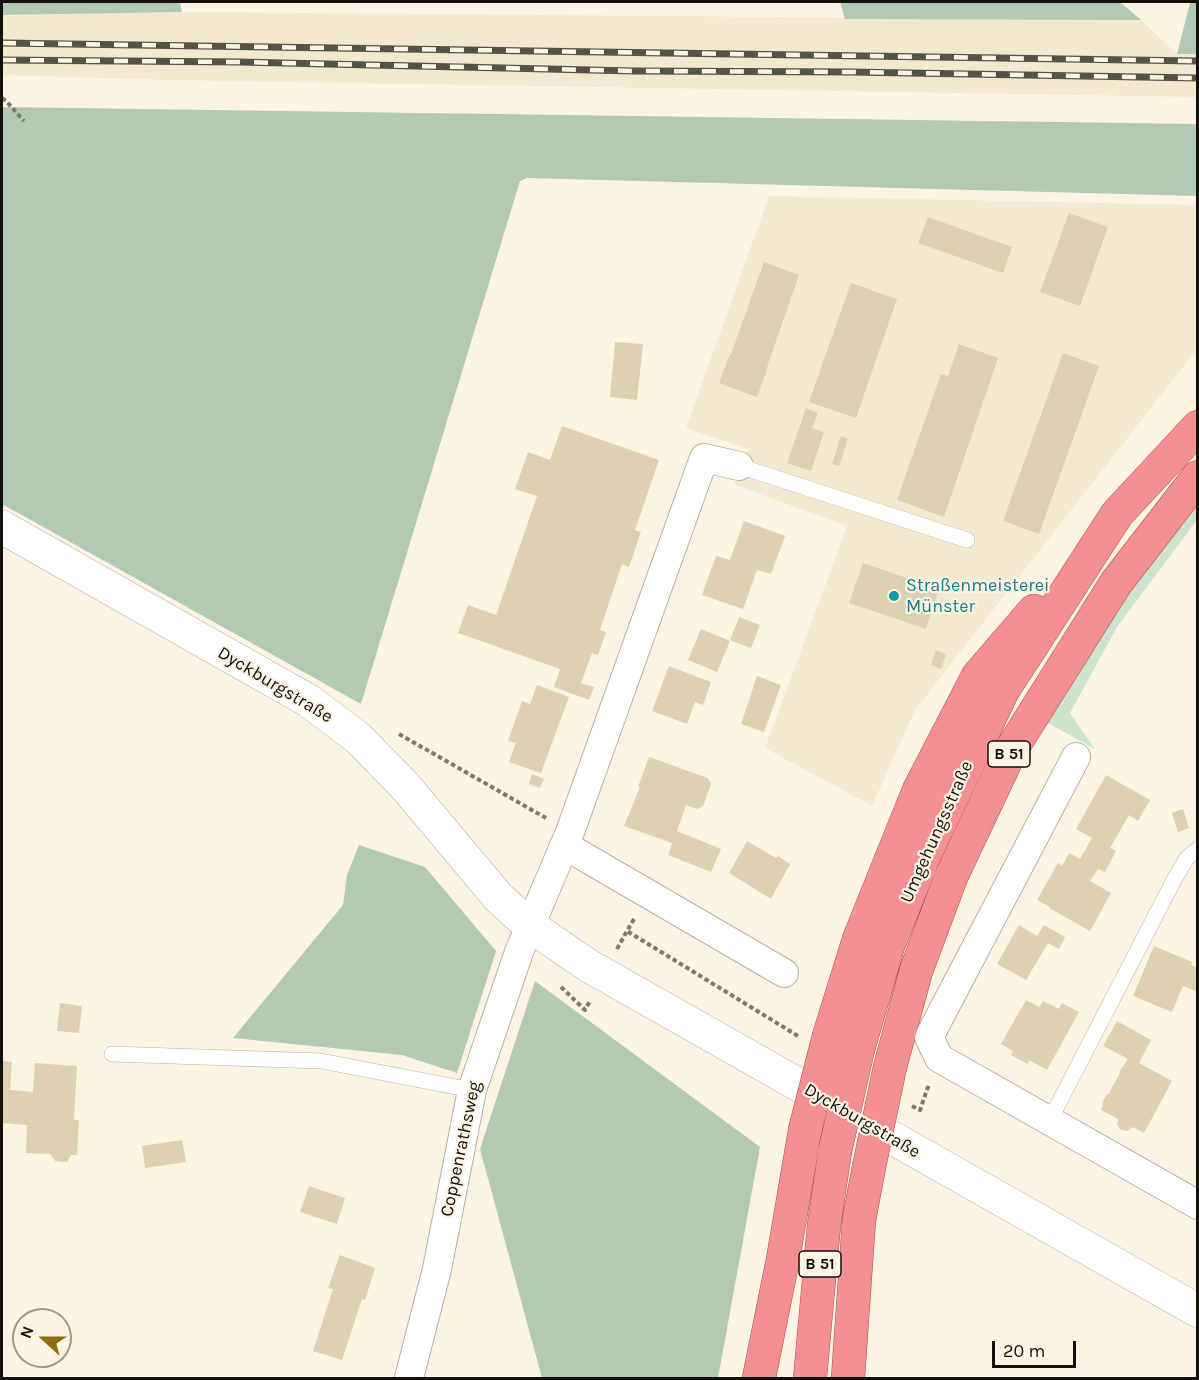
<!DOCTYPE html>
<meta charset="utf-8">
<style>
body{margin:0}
#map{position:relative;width:1199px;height:1380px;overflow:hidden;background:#fbf4e3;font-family:Karla,sans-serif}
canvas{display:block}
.frame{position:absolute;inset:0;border:3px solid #14110c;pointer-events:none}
.north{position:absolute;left:12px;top:1308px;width:60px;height:60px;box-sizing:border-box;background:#fbf4e3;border:2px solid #9f998d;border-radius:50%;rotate:291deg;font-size:16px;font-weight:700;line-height:24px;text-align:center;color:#14110c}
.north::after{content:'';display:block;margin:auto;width:21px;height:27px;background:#8e6e11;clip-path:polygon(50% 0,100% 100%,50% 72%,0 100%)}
.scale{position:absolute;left:992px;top:1341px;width:84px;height:27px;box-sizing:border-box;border:3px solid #14110c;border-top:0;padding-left:8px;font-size:18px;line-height:21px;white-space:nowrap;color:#14110c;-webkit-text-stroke:4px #fbf4e3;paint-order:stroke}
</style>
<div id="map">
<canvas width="1199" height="1380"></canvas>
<div class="frame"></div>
<div class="north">N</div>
<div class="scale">20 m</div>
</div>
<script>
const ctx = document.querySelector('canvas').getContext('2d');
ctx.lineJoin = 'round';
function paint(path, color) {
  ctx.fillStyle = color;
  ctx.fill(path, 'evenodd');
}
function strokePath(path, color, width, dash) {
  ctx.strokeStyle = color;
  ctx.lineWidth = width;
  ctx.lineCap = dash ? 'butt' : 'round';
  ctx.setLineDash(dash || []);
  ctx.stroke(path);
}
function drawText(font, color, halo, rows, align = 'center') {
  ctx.font = font + ' Karla,sans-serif';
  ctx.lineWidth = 4.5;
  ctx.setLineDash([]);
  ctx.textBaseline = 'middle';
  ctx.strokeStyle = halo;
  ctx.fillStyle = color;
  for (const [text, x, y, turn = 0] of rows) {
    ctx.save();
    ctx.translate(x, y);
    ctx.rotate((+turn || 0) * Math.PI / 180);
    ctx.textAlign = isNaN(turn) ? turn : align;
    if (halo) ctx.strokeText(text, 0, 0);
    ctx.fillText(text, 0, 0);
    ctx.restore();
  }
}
paint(new Path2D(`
 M 182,12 L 1141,20 L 1177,54 L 1198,54 L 1197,97 L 171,80 L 2,75 L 2,15 Z
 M 769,196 L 1197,205 L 1197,349 L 915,710 L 872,806 L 765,748 L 847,526 L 735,485 L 748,449 L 686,428 Z`), '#f3e9d1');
paint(new Path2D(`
 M 1197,496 L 1197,520 L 1117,627 L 1070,713 L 1095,749 L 1046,722 L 1103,615 Z`), '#cde3cd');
paint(new Path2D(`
 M 2,2 L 180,2 L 182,12 L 2,15 Z
 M 840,2 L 1120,2 L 1141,20 L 845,19 Z
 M 1198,2 L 1197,54 L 1177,54 L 1190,3 Z
 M 2,107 L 1197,124 L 1197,196 L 527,178 L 520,181 L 361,704 L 2,504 Z
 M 359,845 L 425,867 L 496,951 L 457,1073 L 402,1055 L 233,1038 L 343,905 L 347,875 Z
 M 535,981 L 760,1147 L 718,1378 L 542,1378 L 480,1149 Z`), '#b2cab2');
paint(new Path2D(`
 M 1069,213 L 1108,227 L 1080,306 L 1040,292 Z
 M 928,217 L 1012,247 L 1003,273 L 918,243 Z
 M 764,262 L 799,275 L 767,367 L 768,367 L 757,397 L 719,383 L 730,354 L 731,354 Z
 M 851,283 L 897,299 L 856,418 L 809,402 Z
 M 615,342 L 643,344 L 637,400 L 610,397 Z
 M 959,344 L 998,358 L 944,517 L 897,500 L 941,374 L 948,376 Z
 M 1063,353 L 1099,366 L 1039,534 L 1003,521 Z
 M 806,408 L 818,413 L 812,428 L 824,432 L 811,471 L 787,463 Z
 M 562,426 L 659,460 L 635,530 L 641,532 L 629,567 L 622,564 L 600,630 L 606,632 L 598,655 L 592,653 L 581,683 L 594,687 L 589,700 L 554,687 L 560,669 L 458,633 L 468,605 L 496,615 L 537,496 L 515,489 L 528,452 L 550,460 Z
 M 841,436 L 848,439 L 839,466 L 832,464 Z
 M 744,521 L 785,536 L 771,574 L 757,570 L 743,609 L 702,595 L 716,556 L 730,560 Z
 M 863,563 L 939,589 L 926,629 L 849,603 Z
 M 739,617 L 760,625 L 751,648 L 730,640 Z
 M 701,629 L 730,641 L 717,672 L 688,660 Z
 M 936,650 L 946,654 L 941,669 L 931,665 Z
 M 669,666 L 711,682 L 703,705 L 695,702 L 687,724 L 652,711 Z
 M 757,676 L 781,685 L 764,732 L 741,724 Z
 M 537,685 L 569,697 L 541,773 L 509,762 L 516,743 L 508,741 L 522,701 L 530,704 Z
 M 649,757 L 708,778 L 711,784 L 703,806 L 697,809 L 686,805 L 677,831 L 721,849 L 711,872 L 668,855 L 672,843 L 624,826 L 640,787 L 638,787 Z
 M 532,774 L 544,779 L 540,788 L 529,784 Z
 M 1106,775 L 1150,800 L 1138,821 L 1129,815 L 1110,848 L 1116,851 L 1105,872 L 1098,869 L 1090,881 L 1111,893 L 1090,931 L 1049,908 L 1050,907 L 1037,900 L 1058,863 L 1062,866 L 1069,853 L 1080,859 L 1092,838 L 1076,829 Z
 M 1183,809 L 1189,828 L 1178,832 L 1172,813 Z
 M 747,841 L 776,858 L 778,856 L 790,864 L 771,899 L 729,873 Z
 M 1019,925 L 1037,936 L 1044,925 L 1065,937 L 1059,949 L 1048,943 L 1026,980 L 997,964 Z
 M 1154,946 L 1192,962 L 1191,965 L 1198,968 L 1198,992 L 1183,986 L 1172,1012 L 1133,996 Z
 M 1026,1000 L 1039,1007 L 1043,1001 L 1059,1009 L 1062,1003 L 1079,1012 L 1047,1070 L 1029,1060 L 1028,1064 L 1011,1055 L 1013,1051 L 1001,1044 Z
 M 60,1003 L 82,1006 L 79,1033 L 57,1031 Z
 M 1117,1021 L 1151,1040 L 1139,1063 L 1172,1081 L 1144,1133 L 1133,1127 L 1128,1131 L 1121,1130 L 1117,1125 L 1118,1119 L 1101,1110 L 1103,1104 L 1102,1103 L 1107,1094 L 1108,1095 L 1120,1073 L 1119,1072 L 1128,1059 L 1103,1046 Z
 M 2,1061 L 12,1062 L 10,1090 L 33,1092 L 35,1063 L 77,1066 L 74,1120 L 79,1120 L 77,1155 L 71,1155 L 67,1162 L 55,1161 L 50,1154 L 26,1153 L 27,1125 L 2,1123 Z
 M 182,1140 L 186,1162 L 145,1168 L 142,1146 Z
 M 309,1186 L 345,1198 L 337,1224 L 300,1212 Z
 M 340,1255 L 375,1268 L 365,1300 L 362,1299 L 342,1360 L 313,1351 L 333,1289 L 328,1288 Z`), '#ded1b2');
const service = new Path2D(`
 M 739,466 L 967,540
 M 112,1054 L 321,1061 L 472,1090
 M 1050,1120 L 1175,878 L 1187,858 L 1198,849`);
const minor = new Path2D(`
 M 1076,757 L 929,1037 L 939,1058 L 1198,1205
 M 564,845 L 784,973
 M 409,1378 L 437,1269 L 472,1090 L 519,952 L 570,832 L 704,458 L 739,466`);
const tertiary = new Path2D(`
 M 2,527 L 309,701 L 358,738 L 405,786 L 499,898 L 529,925 L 589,966 L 1198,1311`);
const trunk = new Path2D(`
 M 829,1036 L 859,939 L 919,790 L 978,676 L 1034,611
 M 858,1049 L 888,946 L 923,858 L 1003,690 L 1117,514 L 1198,427
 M 890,1067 L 916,971 L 951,877 L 1011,750 L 1116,583 L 1198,477
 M 759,1378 L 783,1259 L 805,1130
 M 810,1378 L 824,1225 L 835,1151
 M 848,1378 L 859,1220 L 869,1167`);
strokePath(service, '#b8b1a2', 16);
strokePath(minor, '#b8b1a2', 30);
strokePath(tertiary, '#b8b1a2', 34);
strokePath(trunk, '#a45152', 34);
strokePath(new Path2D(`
 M 2,98 L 6,101 L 24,121
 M 399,734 L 546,818
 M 634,919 L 627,931 L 798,1036
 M 617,949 L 627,931
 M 561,987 L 585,1010 L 590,1001
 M 912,1106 L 920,1110 L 929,1084`), '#7e796e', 4, [4.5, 3]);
strokePath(service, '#fff', 15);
strokePath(minor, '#fff', 28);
strokePath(tertiary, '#fff', 33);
strokePath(trunk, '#f48f93', 33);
const rail = new Path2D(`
 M 2,43 L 1198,61
 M 2,60 L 239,62 L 635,71 L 851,72 L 1198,78`);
strokePath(rail, '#565249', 7);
strokePath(rail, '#fbf4e3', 4.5, [14]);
const trunkBridge = new Path2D(`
 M 805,1130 L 829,1036
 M 835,1151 L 858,1049
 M 869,1167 L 890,1067`);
strokePath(trunkBridge, '#a45152', 34, []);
strokePath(trunkBridge, '#f48f93', 33);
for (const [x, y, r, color] of [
 [894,596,6,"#0f9aa8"]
]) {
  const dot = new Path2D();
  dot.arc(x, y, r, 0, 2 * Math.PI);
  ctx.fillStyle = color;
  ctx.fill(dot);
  strokePath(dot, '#fbf4e3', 2);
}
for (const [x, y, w] of [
 [1009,754,42],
 [820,1264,42]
]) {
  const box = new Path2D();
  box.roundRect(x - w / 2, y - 13, w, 26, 4.5);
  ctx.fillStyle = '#fbf4e3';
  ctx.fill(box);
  strokePath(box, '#14110c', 1.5);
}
drawText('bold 16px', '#14110c', null, [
 ["B 51",1009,754],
 ["B 51",820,1264]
]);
drawText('18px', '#0d838f', '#fbf4e3', [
 ["Straßenmeisterei",906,586],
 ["Münster",906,607]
], 'left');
drawText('18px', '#14110c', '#fbf4e3', [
 ["Dyckburgstraße",275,685,31],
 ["Umgehungsstraße",937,832,-66],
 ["Dyckburgstraße",862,1121,30],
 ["Coppenrathsweg",461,1149,-78]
]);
</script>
